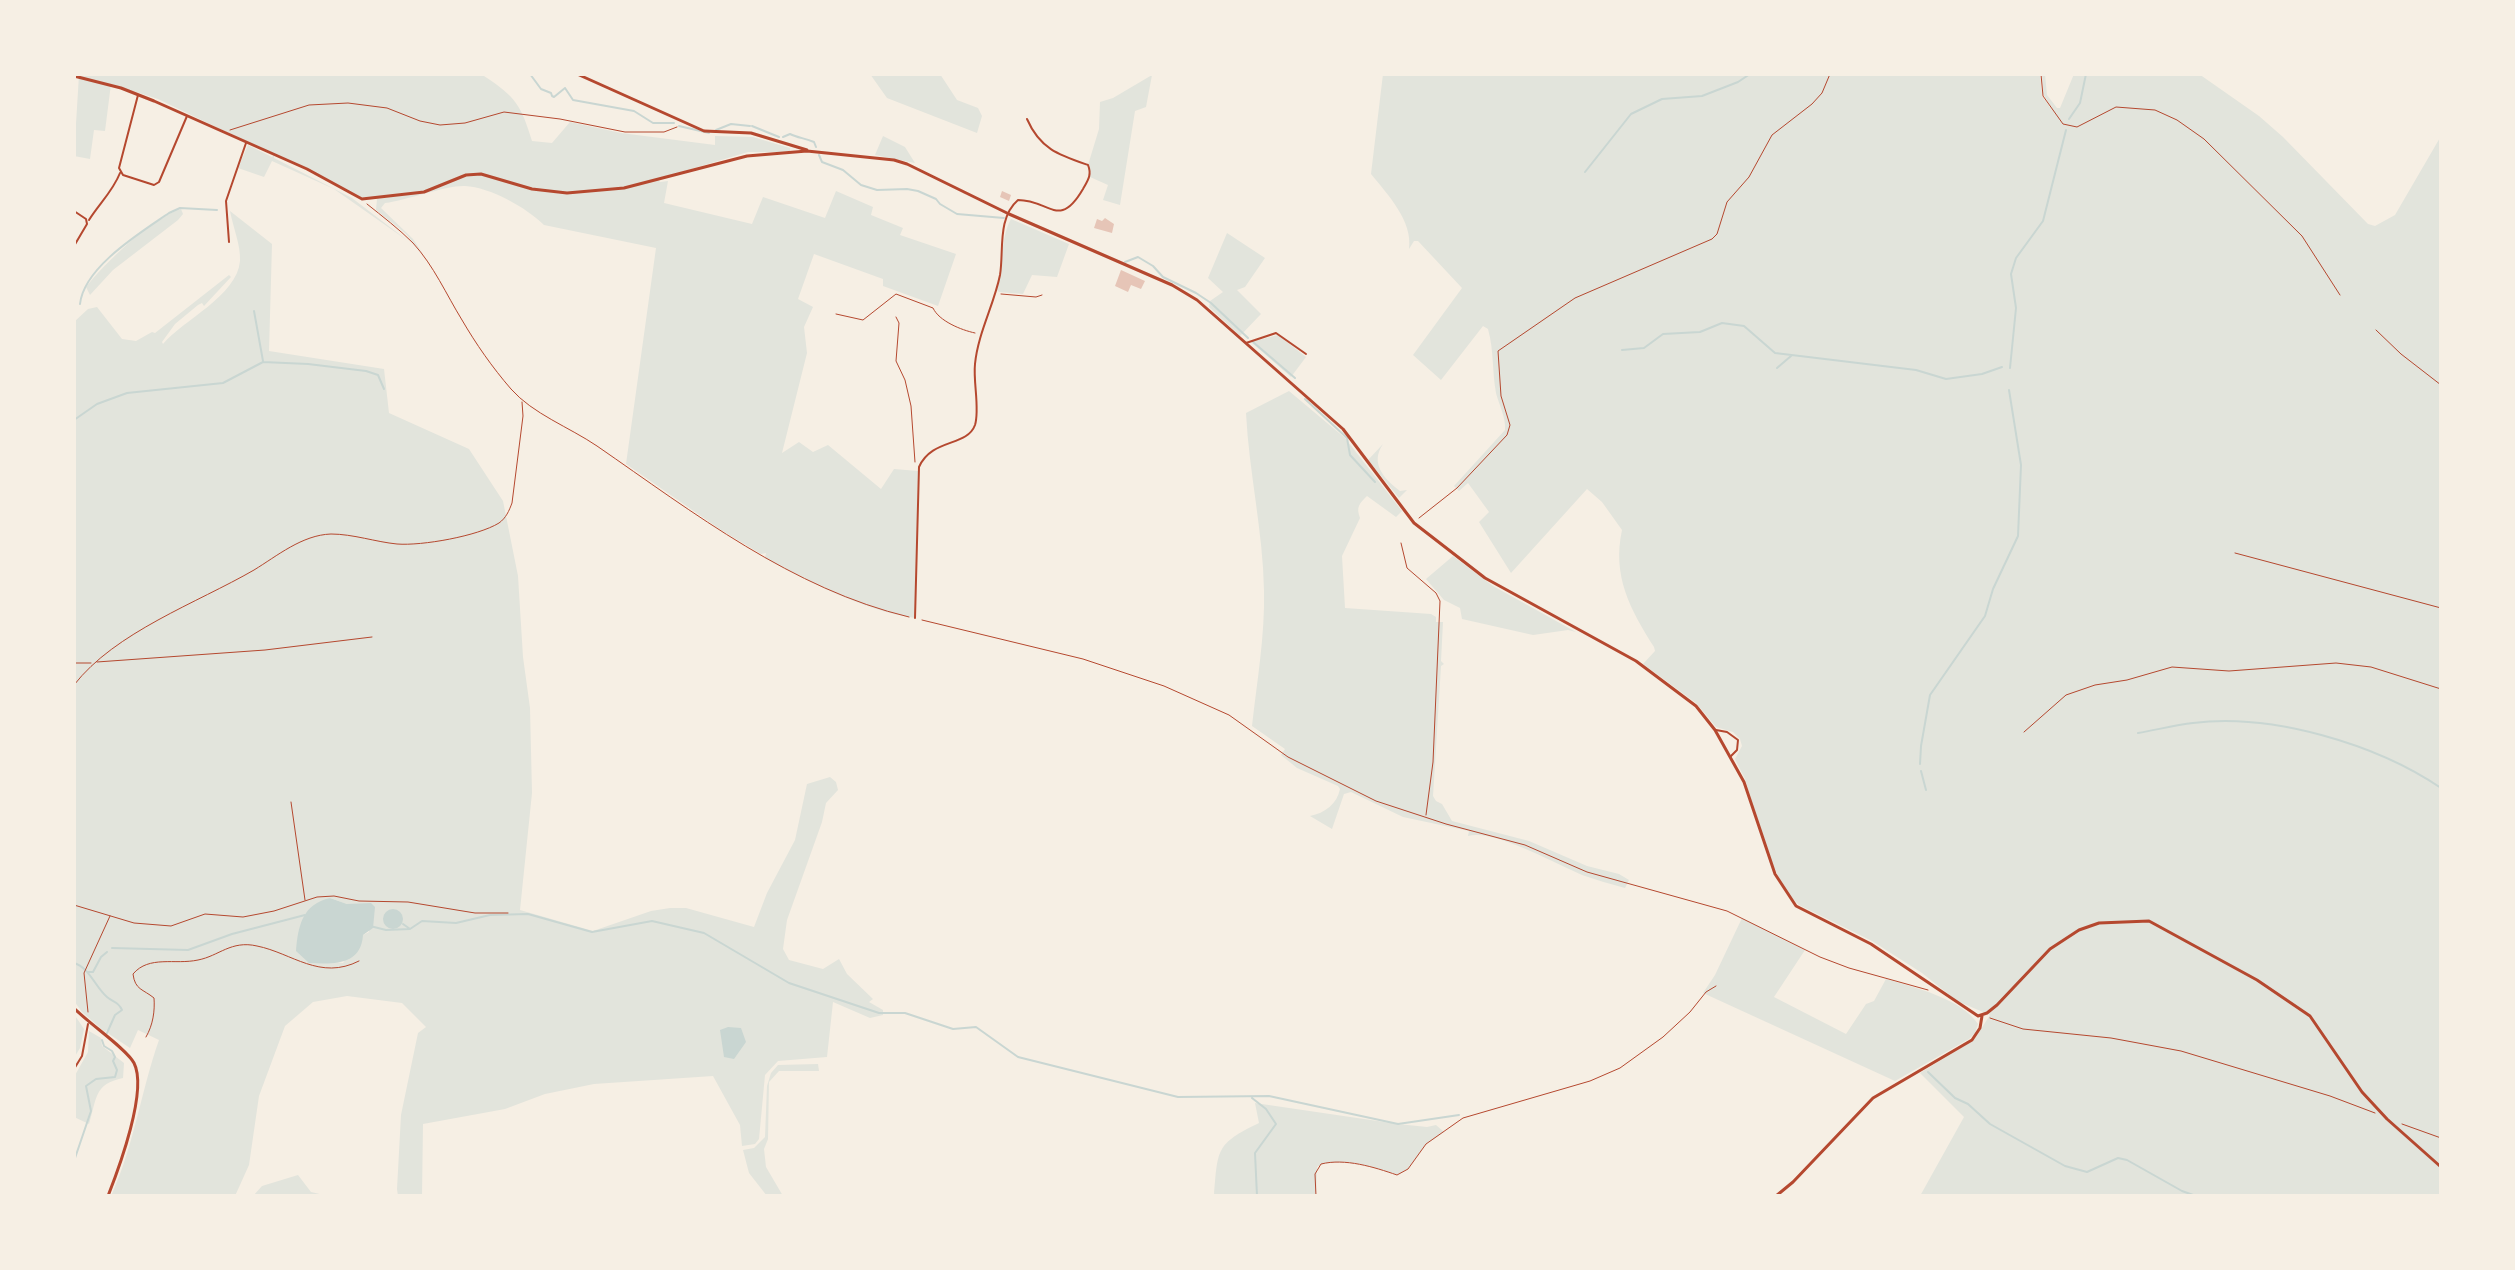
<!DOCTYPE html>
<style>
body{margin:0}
#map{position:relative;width:2515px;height:1270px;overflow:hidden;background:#f6efe4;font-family:"Open Sans",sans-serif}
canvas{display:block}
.frame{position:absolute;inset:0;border:76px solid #f6efe4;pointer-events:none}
</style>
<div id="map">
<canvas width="2515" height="1270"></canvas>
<div class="frame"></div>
</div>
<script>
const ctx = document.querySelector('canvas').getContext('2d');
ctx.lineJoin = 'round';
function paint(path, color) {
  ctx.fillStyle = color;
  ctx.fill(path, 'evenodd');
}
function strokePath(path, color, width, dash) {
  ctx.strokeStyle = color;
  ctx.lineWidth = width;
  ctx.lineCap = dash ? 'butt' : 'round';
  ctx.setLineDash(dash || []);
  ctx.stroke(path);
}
paint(new Path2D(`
 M 75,74 L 484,76 C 516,97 521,105 532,141 L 552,143 L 570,122 L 621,133 L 715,145 L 715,136 L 753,137 L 790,148 L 790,152 L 748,152 L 658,179 L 660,182 L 668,181 L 664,203 L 752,224 L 763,197 L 825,218 L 836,191 L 873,207 L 871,215 L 903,228 L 900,235 L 956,254 L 938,306 L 883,286 L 883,279 L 814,254 L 798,299 L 813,307 L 804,327 L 807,353 L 782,453 L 799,442 L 813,452 L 828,445 L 881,489 L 894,469 L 918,471 L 915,618 C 862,610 812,583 765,558 L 766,553 L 761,554 L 721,530 L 626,464 L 656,248 L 544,225 C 527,208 490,187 465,186 C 447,185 407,200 385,203 L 381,208 L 413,239 L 423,254 L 405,233 L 376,210 L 377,199 L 362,199 L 307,169 L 274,155 L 274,158 L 352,198 L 408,241 L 334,189 L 272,161 L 264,177 L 238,168 L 248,145 L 272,157 L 274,155 L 158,99 L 111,84 L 105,131 L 94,130 L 90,159 L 74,156 L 79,75 Z
 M 870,74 L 940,74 L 957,100 L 978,108 L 982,116 L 977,133 L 887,98 Z
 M 1383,74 L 2040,74 L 2042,96 L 2053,111 L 2043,94 L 2042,74 L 2045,74 L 2047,95 L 2057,108 L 2060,108 L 2074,74 L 2199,74 L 2259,116 L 2283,137 L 2368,224 L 2375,226 L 2395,215 L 2441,136 L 2441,1196 L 1920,1196 L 1964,1117 L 1920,1073 L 1974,1040 L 1990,1015 L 1957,1001 L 1922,973 L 1872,941 L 1799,905 L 1785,891 L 1767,851 L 1745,779 L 1735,759 L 1742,746 L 1740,739 L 1733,732 L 1716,727 L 1696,703 L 1643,664 L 1655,651 L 1654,647 C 1630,609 1612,576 1622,530 L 1602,502 L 1587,489 L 1511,573 L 1479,522 L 1489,512 L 1468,483 L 1459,491 L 1454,486 L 1505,430 C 1506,417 1499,405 1496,393 C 1492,371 1494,350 1488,329 L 1483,326 L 1441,380 L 1413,355 L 1462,288 L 1418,241 L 1414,241 L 1409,249 C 1413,221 1388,195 1371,174 Z
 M 1152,75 L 1146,107 L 1135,111 L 1120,205 L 1103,200 L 1108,185 L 1090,177 L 1088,165 L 1099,129 L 1100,102 L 1113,98 Z
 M 883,136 L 905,147 L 915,163 L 875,155 Z
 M 181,209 L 183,214 L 178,220 L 113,270 L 90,295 L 86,287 C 105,263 152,217 181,209 Z
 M 230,211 L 272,244 L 269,351 L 384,369 L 389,413 L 469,449 L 503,501 L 518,576 L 523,657 L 530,708 L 532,793 L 520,910 L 593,931 L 651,911 L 670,908 L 686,908 L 754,927 L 767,893 L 795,840 L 807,784 L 830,777 L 836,782 L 838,790 L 826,803 L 822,822 L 787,920 L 783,949 L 789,960 L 823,969 L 839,959 L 847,974 L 873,999 L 869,1002 L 883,1010 L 883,1015 L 870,1018 L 833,1002 L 827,1057 L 778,1061 L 765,1075 L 759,1139 L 755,1144 L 742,1146 L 740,1125 L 713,1076 L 594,1084 L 545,1094 L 505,1109 L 423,1124 L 422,1196 L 398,1196 L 397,1189 L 401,1115 L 418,1033 L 426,1027 L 402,1003 L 347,996 L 313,1002 L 285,1026 L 259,1096 L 249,1165 L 235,1196 L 111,1196 C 134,1146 141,1091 159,1040 L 138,1030 L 130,1048 L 109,1034 L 107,1030 L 105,1032 L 82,1012 L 74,1001 L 74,322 L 88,309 L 97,307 L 122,339 L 136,341 L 152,332 L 155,333 L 229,275 L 231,277 L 204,306 L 202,303 L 198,305 L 175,324 L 162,342 L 163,344 C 183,320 237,296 240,261 C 241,246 233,227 230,211 ZM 330,898 L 347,904 L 367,904 L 369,932 L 363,935 L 343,963 L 334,962 L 304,915 Z
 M 1011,219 L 1069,244 L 1057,277 L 1032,275 L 1023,294 L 999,292 L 997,290 C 1003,267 1000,239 1011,219 Z
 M 1227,233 L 1265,258 L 1245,287 L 1237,290 L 1261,314 L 1240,336 L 1209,307 L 1210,301 L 1223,292 L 1208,278 Z
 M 1278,335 L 1306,357 L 1291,377 L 1251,342 Z
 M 1289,391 L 1345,438 L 1402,511 L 1396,517 L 1367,496 C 1359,504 1356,507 1360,518 L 1342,556 L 1345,608 L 1431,614 L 1436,617 L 1436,622 L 1443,622 L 1441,661 L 1444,664 L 1441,666 L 1433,796 L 1436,801 L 1442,804 L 1452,821 L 1529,841 L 1587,866 L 1619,874 L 1629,880 L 1625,888 C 1611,884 1596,880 1582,875 C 1556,864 1494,829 1468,836 L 1469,831 L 1403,817 L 1351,792 L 1344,794 L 1332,829 L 1310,816 C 1325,813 1337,804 1340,789 L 1338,786 L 1297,768 L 1281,755 L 1285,749 L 1252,726 C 1257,681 1265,636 1264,591 C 1263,531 1249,473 1246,413 Z
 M 1383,444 C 1370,463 1383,478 1400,491 L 1407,490 L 1399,498 L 1368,460 Z
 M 1453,556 L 1493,586 L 1576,632 L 1568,630 L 1533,635 L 1462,619 L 1460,608 L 1444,600 L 1426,579 Z
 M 1742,918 L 1805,950 L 1774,997 L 1846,1034 L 1866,1004 L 1874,1001 L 1886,979 C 1914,987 1962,999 1978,1024 L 1975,1033 L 1969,1039 L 1895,1081 L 1703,993 L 1715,975 Z
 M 74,1014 L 84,1029 L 80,1048 L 74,1058 Z
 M 89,1031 L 101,1038 L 102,1046 L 124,1063 L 123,1078 C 94,1084 97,1098 89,1124 L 74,1117 L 74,1077 L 88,1052 Z
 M 818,1064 L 819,1071 L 779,1071 L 769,1082 L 768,1139 L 764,1149 L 766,1167 L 783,1196 L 767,1196 L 749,1173 L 743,1150 L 754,1148 L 765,1137 L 767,1086 L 771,1073 L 778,1065 Z
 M 1255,1103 L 1398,1124 L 1427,1127 L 1436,1125 L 1444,1132 L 1426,1144 L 1408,1169 L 1397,1175 C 1377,1167 1335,1156 1317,1167 L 1316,1196 L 1214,1196 C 1218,1150 1215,1144 1259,1123 Z
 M 298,1175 L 311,1192 L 328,1196 L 253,1196 L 262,1186 Z`), '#e2e4dc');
paint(new Path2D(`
 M 330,898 L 347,904 L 371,903 L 375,907 L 373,928 L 363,935 C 361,966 333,964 309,963 L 296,951 C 298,925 303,904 330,898 Z
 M383 919a10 10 0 1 1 20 0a10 10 0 1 1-20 0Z
 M 728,1027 L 741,1028 L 746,1042 L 734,1059 L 724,1057 L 720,1030 Z`), '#c9d6d2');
strokePath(new Path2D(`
 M 530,74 L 541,89 L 551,93 L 552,96 L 554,97 L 565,88 L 573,100 L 634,111 L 653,123 L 674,123
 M 2069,119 L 2080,103 L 2086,74
 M 679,126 L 709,133
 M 752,126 L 779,137
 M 716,130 L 731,124 L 750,126
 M 783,137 L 790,134 C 798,138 805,138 814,142 L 816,147
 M 819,155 L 822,162 L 843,170 L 861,185 L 877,190 L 907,189 L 918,191 L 936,199 L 940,204 L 957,214 L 1004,218
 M 1585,172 L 1631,114 L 1662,99 L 1702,96 L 1738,82 L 1750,74
 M 1125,262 L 1138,257 L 1153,266 L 1163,277 L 1196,293 L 1211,303 L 1248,338
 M 80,304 C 84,267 140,233 169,213 L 180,208 L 217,210
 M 254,311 L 263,361
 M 1253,342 L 1295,378
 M 1622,350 L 1644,348 L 1663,334 L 1700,332 L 1722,323 L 1744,326 L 1775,353 L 1916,370 L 1946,379 L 1982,374 L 2002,367
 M 1777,368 L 1791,356
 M 2010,368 L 2016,308 L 2011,274 L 2016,258 L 2043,221 L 2066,130
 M 1305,399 L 1347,438 L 1350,455 L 1375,482
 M 74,420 L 97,404 L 127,393 L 223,383 L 263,362 L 308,364 L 366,371 L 378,375 L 384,389
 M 2138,733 C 2156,730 2175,725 2193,723 C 2272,713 2376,744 2441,788
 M 1920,764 L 1921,746 L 1930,695 L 1985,616 L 1993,589 L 2018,536 L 2021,465 L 2009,390
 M 1921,771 L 1926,790
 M 403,924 L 410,929 L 422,921 L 456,923 L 490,915 L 528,914 L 592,932 L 652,921 L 704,933 L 789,983 L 879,1013 L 905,1013 L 953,1029 L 976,1027 L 1018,1057 L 1178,1097 L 1269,1096 L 1398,1124 L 1459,1115
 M 370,926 L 386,930 L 410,929
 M 112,948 L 188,950 L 232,934 L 305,915
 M 74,963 C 90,968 95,987 107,997 C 114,1003 118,1001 122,1010 L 115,1015 L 107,1033
 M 88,972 L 93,972 L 101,957 L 107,952
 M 1928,1072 L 1955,1098 L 1968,1104 L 1990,1124 L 2065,1166 L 2087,1172 L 2118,1158 L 2127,1160 L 2182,1191 L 2196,1196
 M 1252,1098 L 1266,1109 L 1276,1124 L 1255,1153 L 1257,1196
 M 74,1161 L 91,1111 L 86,1086 L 96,1079 L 115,1077 L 117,1070 L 113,1061 L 115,1057 L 112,1051 L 104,1046 L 102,1040`), '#c9d6d2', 2);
paint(new Path2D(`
 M 1002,191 L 1011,195 L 1009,201 L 1000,197 Z
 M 1105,218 L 1114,224 L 1112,233 L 1094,228 L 1097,219 L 1102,221 Z
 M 1121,270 L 1145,281 L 1141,289 L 1131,285 L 1128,292 L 1115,286 Z`), '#e6c5b7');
strokePath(new Path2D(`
 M 2041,74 L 2043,96 L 2063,124 L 2077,127 L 2116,107 L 2155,110 L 2177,120 L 2204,139 L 2302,236 L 2340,295
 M 230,130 L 309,105 L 348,103 L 387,108 L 420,121 L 440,125 L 465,123 L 504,112 L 560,119 L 625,132 L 664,132 L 677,127
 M 367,204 C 382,216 399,229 413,243 C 434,266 446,294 462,320 C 476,344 492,367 511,389 C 533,414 569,427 597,446 C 694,513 792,589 909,617
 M 1001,294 L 1036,297 L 1042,295
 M 836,314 L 863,320 L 896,294 L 933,308 C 939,321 961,330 975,333
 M 896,317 L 899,323 L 896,361 L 905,380 L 911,406 L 915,462
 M 2376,330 L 2401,354 L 2441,385
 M 1419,518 L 1457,488 L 1507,435 L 1510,425 L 1501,396 L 1498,351 L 1575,298 L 1712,239 L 1717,234 L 1727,202 L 1749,177 L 1772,135 L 1812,104 L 1822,93 L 1830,74
 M 1401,543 L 1407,568 L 1436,593 L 1440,601 L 1433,762 L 1426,815
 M 2235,553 L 2441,608
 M 922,620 L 1083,659 L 1164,686 L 1229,715 L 1288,757 L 1376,801 L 1446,824 L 1525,845 L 1587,872 L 1727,911 L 1820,957 L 1849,968 L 1928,990
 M 97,662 L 265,650 L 372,637
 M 74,663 L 91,663
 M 74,685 C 115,632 197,603 254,570 C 277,556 302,535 331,534 C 353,534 376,542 397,544 C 422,546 478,536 499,523 C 506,518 509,511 512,503 L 523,416 L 522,402
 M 2024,732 L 2066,695 L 2095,685 L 2127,680 L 2172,667 L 2229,671 L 2336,663 L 2371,667 L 2441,689
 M 291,802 L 305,900
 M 74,905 L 134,923 L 171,926 L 205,914 L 243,917 L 274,911 L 317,897 L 334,896 L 359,901 L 408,902 L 475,913 L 508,913
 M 88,1012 L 84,973 L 110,916
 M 1990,1018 L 2023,1029 L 2111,1038 L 2181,1051 L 2330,1096 L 2375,1113
 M 146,1037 C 153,1025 155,1011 154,998 C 143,989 135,990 133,974 C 149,955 175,965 198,960 C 219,956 231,940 257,946 C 292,953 320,981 359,961
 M 2402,1124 L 2441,1138
 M 1316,1196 L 1315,1174 L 1321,1164 C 1345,1158 1374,1167 1397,1175 L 1408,1169 L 1426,1144 L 1463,1118 L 1590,1081 L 1620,1068 L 1663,1037 L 1690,1012 L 1706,992 L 1716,986`), '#b5482f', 1);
strokePath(new Path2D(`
 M 138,95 L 119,168 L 123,175 L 154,185 L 159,182 L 187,116
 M 74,211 L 86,219 L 87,224 L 74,246
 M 89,220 C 99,204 113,191 120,173
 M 229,242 L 226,201 L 246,143
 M 1246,343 L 1276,333 L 1306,354
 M 915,618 L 919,467 C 932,438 967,447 975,425 C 980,409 973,382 975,364 C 978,333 994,305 1000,275 C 1004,251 997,218 1018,200 C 1050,200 1059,230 1083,189 C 1088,180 1092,175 1088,165 C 1059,155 1040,149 1027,119
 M 1716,730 L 1727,732 L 1738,740 L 1737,750 L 1731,756
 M 74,1069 L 82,1056 L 88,1024`), '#b5482f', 2);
strokePath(new Path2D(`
 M 577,74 L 704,131 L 751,133 L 807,150
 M 74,76 L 121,88 L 154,101 L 307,169 L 362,199 L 424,192 L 466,175 L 481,174 L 532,189 L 567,193 L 624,188 L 747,156 L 807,151 L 894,160 L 907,164 L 1009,214 L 1172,285 L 1197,300 L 1343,429 L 1414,523 L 1485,578 L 1636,661 L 1696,706 L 1715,730 L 1744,782 L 1775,874 L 1796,906 L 1871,944 L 1978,1016 L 1987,1013 L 1997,1005 L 2050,949 L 2079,930 L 2099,923 L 2149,921 L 2257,980 L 2310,1016 L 2362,1092 L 2387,1119 L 2441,1167
 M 1776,1196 L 1793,1182 L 1873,1098 L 1972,1040 L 1980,1028 L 1982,1016`), '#b5482f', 3);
strokePath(new Path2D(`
 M 74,1008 C 88,1023 127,1049 134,1063 C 148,1090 119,1168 108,1196`), '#b5482f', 3);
</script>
